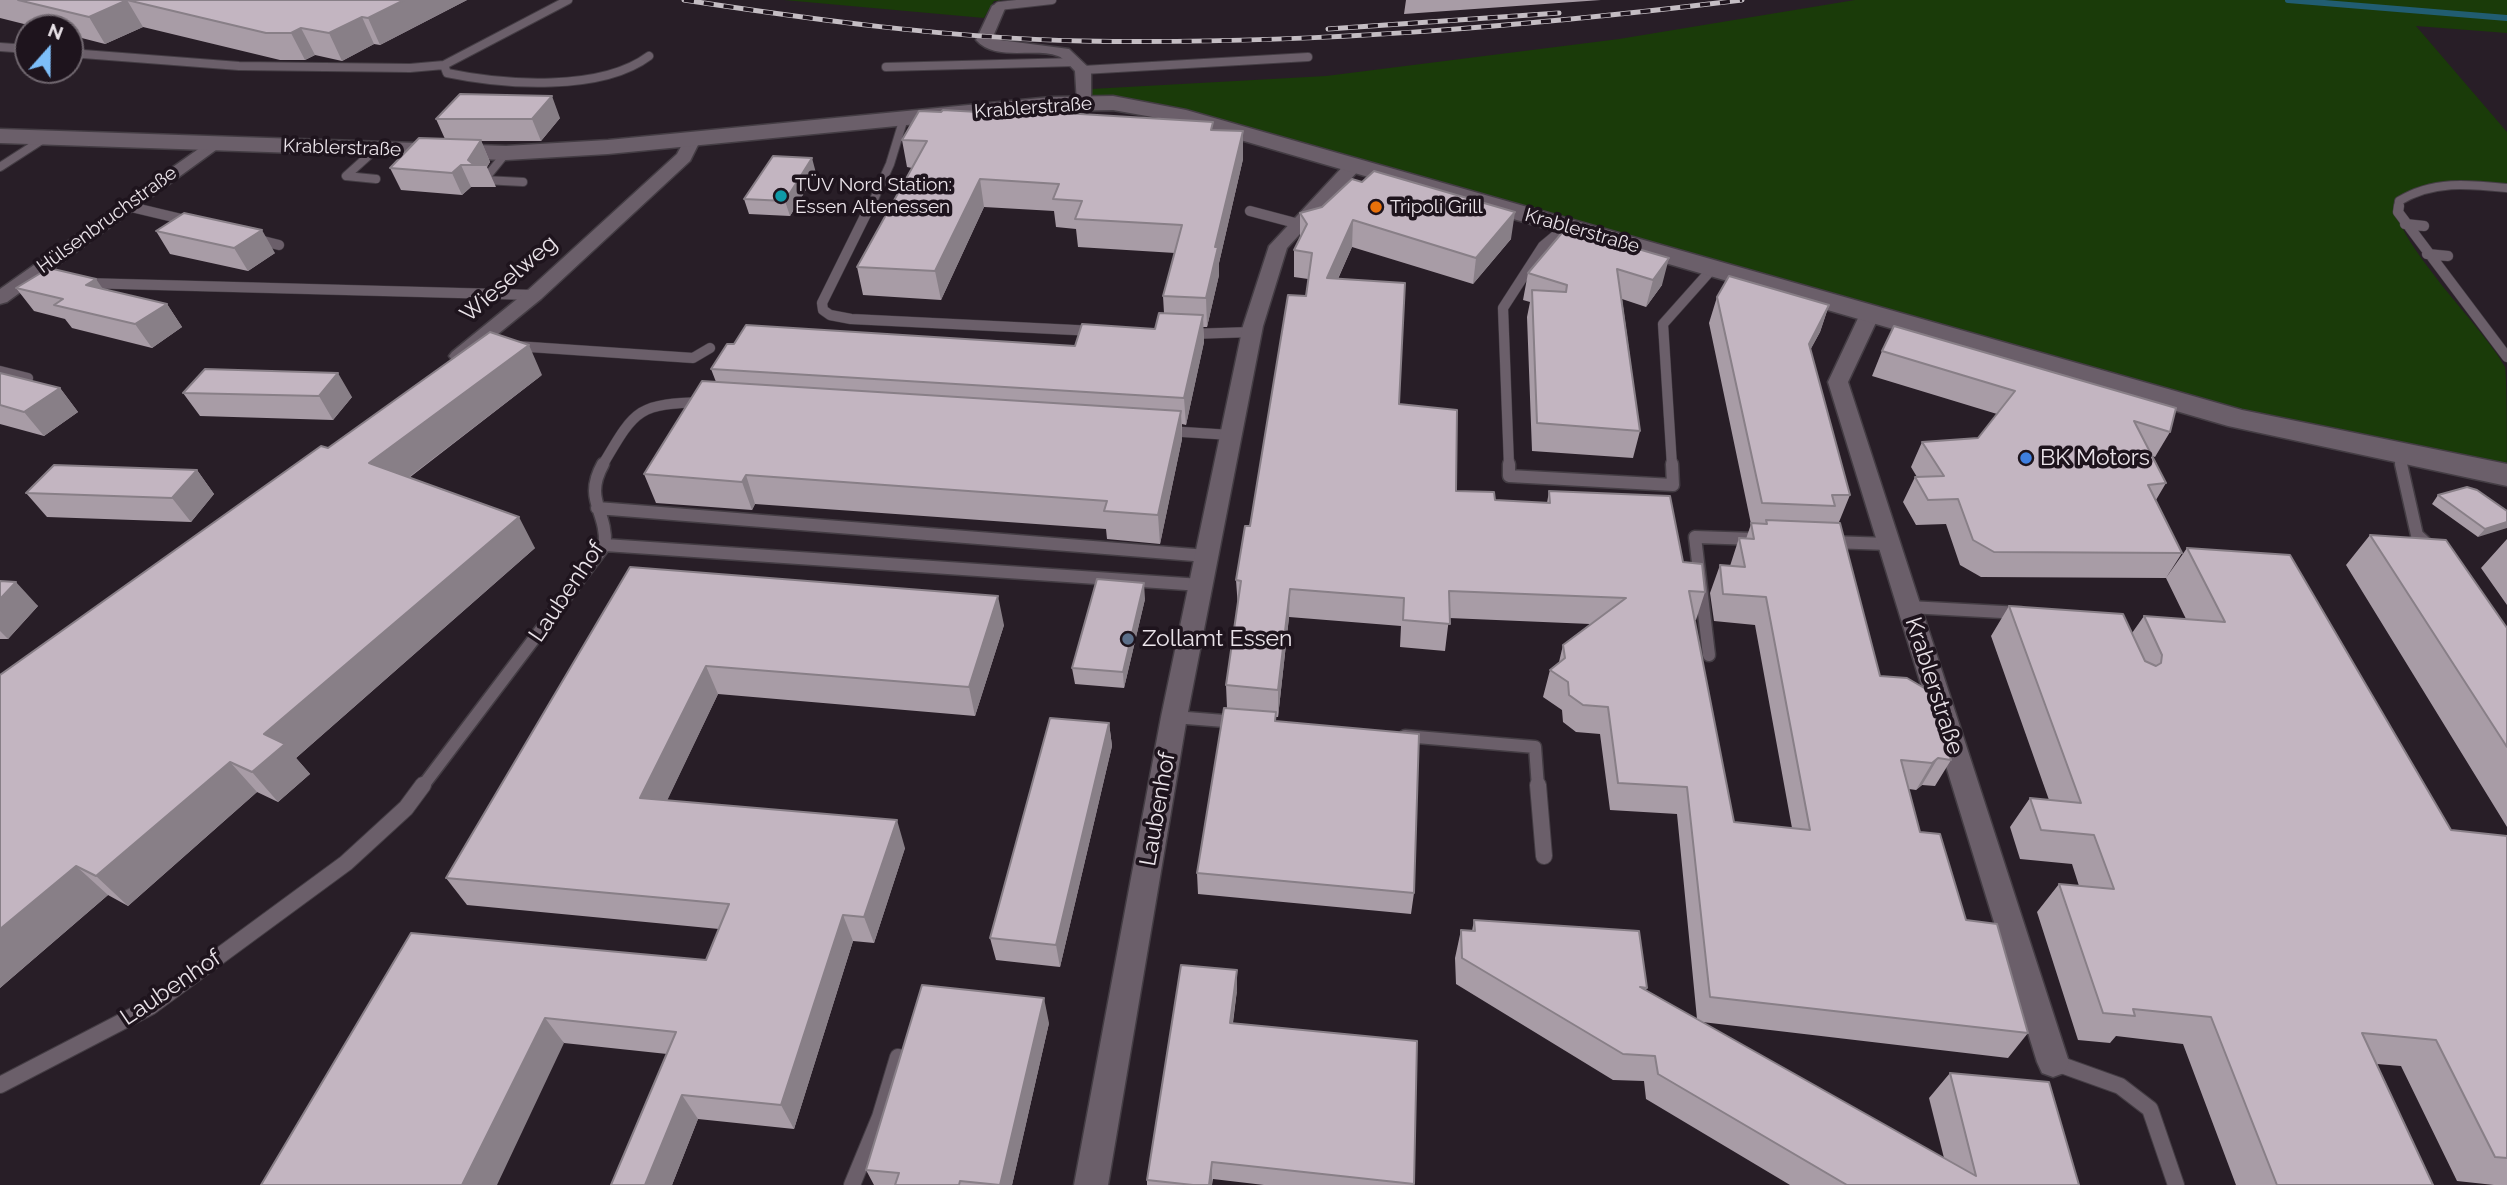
<!DOCTYPE html>
<meta charset="utf-8">
<style>
body{margin:0}
#map{position:relative;width:2507px;height:1185px;overflow:hidden;background:#281e27;font-family:Raleway,sans-serif}
canvas{display:block}
.north{position:absolute;left:14px;top:14px;width:70px;height:70px;box-sizing:border-box;background:#1e141d;border:2px solid #70676f;border-radius:50%;rotate:21deg;font-size:19px;font-weight:700;line-height:28px;text-align:center;color:#eae3e9}
.north::after{content:'';display:block;margin:auto;width:24px;height:32px;background:#7dbef9;clip-path:polygon(50% 0,100% 100%,50% 72%,0 100%)}
</style>
<div id="map">
<canvas width="2507" height="1185"></canvas>
<div class="north">N</div>
</div>
<script>
const ctx = document.querySelector('canvas').getContext('2d');
ctx.lineJoin = 'round';
function paint(path, color) {
  ctx.fillStyle = color;
  ctx.fill(path, 'evenodd');
}
function strokePath(path, color, width, dash) {
  ctx.strokeStyle = color;
  ctx.lineWidth = width;
  ctx.lineCap = dash ? 'butt' : 'round';
  ctx.setLineDash(dash || []);
  ctx.stroke(path);
}
function drawText(font, color, halo, rows, align = 'center') {
  ctx.font = font + ' Raleway,sans-serif';
  ctx.lineWidth = 7;
  ctx.setLineDash([]);
  ctx.textBaseline = 'middle';
  ctx.strokeStyle = halo;
  ctx.fillStyle = color;
  for (const [text, x, y, turn = 0] of rows) {
    ctx.save();
    ctx.translate(x, y);
    ctx.rotate((+turn || 0) * Math.PI / 180);
    ctx.textAlign = isNaN(turn) ? turn : align;
    if (halo) ctx.strokeText(text, 0, 0);
    ctx.fillText(text, 0, 0);
    ctx.restore();
  }
}
paint(new Path2D(`
 M 784,0 L 1004,0 L 994,1 L 984,18 Z
 M 1855,0 L 2507,0 L 2507,33 L 2416,26 L 2507,132 L 2507,187 C 2468,185 2429,177 2395,199 C 2390,239 2485,328 2505,367 C 2507,378 2507,450 2507,468 L 2247,413 L 1366,163 L 1092,99 L 1091,89 L 1326,76 L 1619,39 Z`), '#1a3b09');
strokePath(new Path2D(`
 M 2288,0 L 2507,18`), '#215d72', 6);
const laneFar3 = new Path2D(`
 M 999,6 L 1052,0
 M 0,47 L 28,49
 M 70,53 L 239,66 L 410,68 L 444,65 L 568,0
 M 444,65 L 447,73 C 504,85 601,92 649,56
 M 886,67 L 1076,62
 M 1083,70 L 1308,57
 M 376,149 L 346,176 L 376,179
 M 506,153 L 484,180 L 523,182
 M 0,167 L 45,138
 M 126,206 L 135,208
 M 870,208 L 890,164 L 904,118
 M 2398,208 L 2399,201 C 2433,180 2469,184 2507,188`);
const laneFar2 = new Path2D(`
 M 127,206 L 194,222
 M 870,206 L 822,303 L 823,310 L 830,315 L 851,319 L 1095,331
 M 2399,206 L 2398,212 L 2507,357
 M 1250,211 L 1299,224
 M 2405,224 L 2424,226
 M 255,239 L 279,245
 M 2427,254 L 2448,256
 M 83,283 L 534,295
 M 1190,334 L 1252,332
 M 515,346 L 693,358 L 710,348
 M 0,371 L 28,378
 M 1167,431 L 1231,435
 M 2399,455 L 2401,466
 M 602,466 C 636,408 637,404 705,402
 M 1509,466 L 1503,308 L 1543,246 L 1567,226
 M 1672,466 L 1663,324 L 1712,269`);
const laneFar1 = new Path2D(`
 M 1509,464 L 1509,476 L 1673,485 L 1672,464
 M 2401,464 L 2417,535 L 2431,548
 M 597,508 L 1207,556
 M 1830,542 L 1889,544
 M 605,545 L 1201,585
 M 1909,607 L 2021,613
 M 1709,655 L 1695,537 L 1756,539
 M 1174,717 L 1237,722
 M 1405,736 L 1535,747 L 1538,787
 M 422,787 L 605,545 C 607,510 583,500 603,464`);
const lane = new Path2D(`
 M 1538,785 L 1544,856
 M 2053,1062 L 2120,1086 L 2150,1109 L 2176,1185
 M 0,1085 L 150,1007 L 346,863 L 406,808 L 423,785
 M 852,1185 L 880,1117 L 898,1057`);
const street = new Path2D(`
 M 999,2 L 1006,6 L 992,39 L 1069,49 L 1091,70 L 1091,106 L 1085,108 L 1077,103 L 1075,71 C 1071,67 1064,58 1058,56 C 1034,47 995,62 976,40 L 992,6 Z
 M 693,134 L 701,139 L 690,161 L 541,299 L 466,360 L 452,360 L 449,356 L 452,352 L 527,291 L 677,154 L 687,135 Z
 M 214,138 L 222,143 L 220,147 L 7,302 L 0,304 L 0,289 Z
 M 1354,160 L 1360,161 L 1363,165 L 1360,169 L 1287,248 L 1263,326 L 1187,717 L 1108,1185 L 1074,1185 L 1161,717 L 1243,326 L 1269,246 L 1348,161 Z
 M 1870,308 L 1880,314 L 1848,382 L 2069,1062 L 2064,1073 L 2053,1077 L 2042,1073 L 2037,1062 L 1828,382 L 1860,314 Z`);
const secondary = new Path2D(`
 M 1113,96 L 1186,110 L 2242,410 L 2507,464 L 2507,486 L 2228,426 L 1175,121 L 1113,110 L 1051,111 L 608,154 L 506,160 L 0,143 L 0,129 L 506,146 L 608,140 L 1051,97 Z`);
strokePath(laneFar3, '#443d44', 10);
strokePath(laneFar2, '#443d44', 11);
strokePath(laneFar1, '#443d44', 15);
strokePath(lane, '#443d44', 18);
strokePath(street, '#443d44', 3);
strokePath(secondary, '#443d44', 3);
strokePath(laneFar3, '#6b5f6a', 8);
strokePath(laneFar2, '#6b5f6a', 10);
strokePath(laneFar1, '#6b5f6a', 12);
strokePath(lane, '#6b5f6a', 16);
paint(street, '#6b5f6a');
paint(secondary, '#6b5f6a');
const rail = new Path2D(`
 M 684,0 C 816,20 948,38 1082,41 C 1303,45 1523,27 1742,0
 M 1328,29 L 1559,13`);
strokePath(rail, '#c4bdc3', 5);
strokePath(rail, '#1e141d', 3.5, [10]);
paint(new Path2D(`
 M 0,0 L 467,0 L 380,45 L 374,44 L 342,61 L 315,55 L 305,60 L 280,60 L 143,27 L 105,44 L 70,35 L 70,28 L 40,28 L 0,18 Z
 M 1406,0 L 1601,0 L 1404,14 Z
 M 560,118 L 541,141 L 481,141 L 490,162 L 487,167 L 496,187 L 471,187 L 462,195 L 401,190 L 390,168 L 445,139 L 436,119 Z
 M 1213,130 L 1243,131 L 1243,159 L 1219,263 L 1219,275 L 1207,327 L 1203,327 L 1204,342 L 1186,425 L 1182,424 L 1182,439 L 1160,544 L 1107,539 L 1106,529 L 755,504 L 752,510 L 656,503 L 644,474 L 716,382 L 711,369 L 1075,346 L 1155,329 L 1164,313 L 1163,296 L 1175,253 L 1078,247 L 1076,229 L 1056,227 L 1054,211 L 984,207 L 941,300 L 863,295 L 857,267 L 912,168 L 907,167 L 902,140 Z
 M 816,173 L 790,216 L 749,214 L 744,199 Z
 M 1300,213 L 1511,239 L 1473,284 L 1352,247 L 1338,279 L 1399,404 L 1456,491 L 1495,500 L 1547,503 L 1549,491 L 1683,562 L 1705,592 L 1696,620 L 1694,620 L 1734,822 L 1792,828 L 1755,625 L 1714,621 L 1710,593 L 1720,565 L 1730,566 L 1739,538 L 1746,539 L 1751,524 L 1709,323 L 1717,297 L 1829,305 L 1820,332 L 1810,350 L 1850,495 L 1839,522 L 1828,523 L 1880,676 L 1936,710 L 1949,729 L 1944,737 L 1951,760 L 1935,786 L 1922,785 L 1916,790 L 1909,789 L 1920,832 L 1966,920 L 2028,1033 L 2008,1058 L 1702,1022 L 1944,1158 L 1929,1098 L 1950,1073 L 2079,1185 L 1790,1185 L 1646,1099 L 1644,1081 L 1613,1080 L 1456,984 L 1455,958 L 1461,930 L 1472,931 L 1474,920 L 1647,988 L 1646,990 L 1697,1019 L 1677,814 L 1610,810 L 1600,734 L 1576,732 L 1563,722 L 1562,710 L 1543,697 L 1550,670 L 1559,662 L 1563,645 L 1590,624 L 1449,618 L 1445,651 L 1400,647 L 1401,626 L 1289,617 L 1278,717 L 1276,717 L 1276,722 L 1414,893 L 1411,914 L 1198,894 L 1197,873 L 1227,708 L 1226,685 L 1238,608 L 1236,580 L 1306,296 L 1308,279 L 1294,277 L 1294,250 L 1300,240 Z
 M 1566,228 L 1662,285 L 1646,307 L 1622,299 L 1640,431 L 1633,458 L 1532,451 L 1527,317 L 1530,302 L 1523,300 L 1528,273 Z
 M 156,231 L 275,253 L 248,271 L 170,254 Z
 M 16,288 L 103,289 L 167,304 L 182,327 L 152,348 L 72,328 L 65,319 L 34,311 Z
 M 1894,326 L 2170,432 L 2155,457 L 2152,456 L 2166,483 L 2156,500 L 2182,553 L 2166,578 L 1981,577 L 1960,565 L 1946,524 L 1916,525 L 1903,502 L 1915,477 L 1917,477 L 1911,467 L 1922,442 L 1978,438 L 1997,414 L 1872,376 L 1882,351 Z
 M 0,373 L 60,388 L 78,412 L 44,436 L 0,424 Z
 M 542,375 L 409,478 L 535,548 L 296,758 L 310,774 L 278,802 L 257,792 L 128,906 L 108,895 L 0,988 L 0,675 Z
 M 183,393 L 352,397 L 333,420 L 200,416 Z
 M 197,470 L 214,494 L 191,522 L 47,517 L 26,493 Z
 M 2438,495 L 2507,511 L 2478,537 L 2432,504 Z
 M 2370,535 L 2507,628 L 2507,827 L 2346,565 Z
 M 2507,539 L 2507,605 L 2481,568 Z
 M 2187,548 L 2451,830 L 2507,836 L 2507,1185 L 2494,1185 L 2457,1181 L 2401,1066 L 2377,1064 L 2433,1185 L 2236,1185 L 2183,1044 L 2116,1036 L 2110,1043 L 2078,1040 L 2037,912 L 2059,884 L 2079,886 L 2072,864 L 2020,859 L 2010,827 L 2030,798 L 2049,800 L 1991,636 L 2009,606 L 2132,633 L 2144,616 L 2186,619 L 2166,578 Z
 M 630,567 L 1004,625 L 975,716 L 718,694 L 667,800 L 905,848 L 874,943 L 853,941 L 794,1129 L 698,1119 L 672,1185 L 667,1054 L 564,1043 L 411,933 L 706,960 L 719,929 L 467,905 L 446,878 Z
 M 0,581 L 38,606 L 8,639 L 0,639 Z
 M 1145,599 L 1124,688 L 1075,684 L 1072,668 Z
 M 1109,723 L 1112,746 L 1060,967 L 996,960 L 990,938 Z
 M 1237,990 L 1233,1023 L 1417,1041 L 1413,1185 L 1264,1185 L 1213,1179 L 1212,1185 L 1147,1185 L 1147,1180 Z
 M 1049,1023 L 1012,1185 L 874,1185 L 866,1170 Z`), '#a89ca6');
paint(new Path2D(`
 M 127,0 L 143,27 L 105,44 L 89,17 Z
 M 404,0 L 467,0 L 380,45 L 368,18 Z
 M 362,17 L 374,44 L 342,61 L 329,33 Z
 M 301,28 L 315,55 L 305,60 L 291,33 Z
 M 552,96 L 560,118 L 541,141 L 532,119 Z
 M 1243,131 L 1243,159 L 1219,263 L 1219,275 L 1207,327 L 1206,298 L 1215,247 Z
 M 481,140 L 490,162 L 487,167 L 486,165 L 470,165 L 468,160 Z
 M 812,158 L 816,173 L 790,216 L 785,201 Z
 M 461,165 L 471,187 L 462,195 L 452,173 Z
 M 980,179 L 984,207 L 941,300 L 935,271 Z
 M 1515,212 L 1511,239 L 1473,284 L 1476,258 Z
 M 1353,220 L 1352,247 L 1326,305 L 1327,278 Z
 M 262,230 L 275,253 L 248,271 L 234,248 Z
 M 1669,258 L 1662,285 L 1646,307 L 1653,280 Z
 M 96,279 L 112,302 L 86,285 Z
 M 167,304 L 182,327 L 152,348 L 135,324 Z
 M 1829,305 L 1820,332 L 1799,371 L 1809,344 Z
 M 1203,315 L 1204,342 L 1186,425 L 1184,398 Z
 M 529,345 L 542,375 L 387,494 L 369,463 Z
 M 338,373 L 352,397 L 333,420 L 319,396 Z
 M 60,388 L 78,412 L 44,436 L 24,412 Z
 M 1181,411 L 1182,439 L 1160,544 L 1158,515 Z
 M 197,470 L 214,494 L 191,522 L 172,498 Z
 M 746,475 L 755,504 L 752,510 L 742,482 Z
 M 519,517 L 535,548 L 296,758 L 310,774 L 278,802 L 252,772 L 264,734 Z
 M 2507,522 L 2507,528 L 2478,537 L 2485,529 Z
 M 16,582 L 38,606 L 8,639 L 0,631 L 0,599 Z
 M 1144,583 L 1145,599 L 1124,688 L 1123,672 Z
 M 1290,589 L 1289,617 L 1278,717 L 1278,690 Z
 M 998,596 L 1004,625 L 975,716 L 969,687 Z
 M 706,666 L 718,694 L 655,826 L 640,798 Z
 M 1109,723 L 1112,746 L 1060,967 L 1056,945 Z
 M 1938,758 L 1922,785 L 1916,790 L 1932,763 Z
 M 230,762 L 257,792 L 128,906 L 96,876 Z
 M 897,820 L 905,848 L 874,943 L 864,917 Z
 M 76,866 L 108,895 L 0,988 L 0,929 Z
 M 843,915 L 853,941 L 794,1129 L 781,1105 Z
 M 1237,970 L 1237,990 L 1230,1042 L 1230,1023 Z
 M 1044,998 L 1049,1023 L 1012,1185 L 1000,1185 Z
 M 545,1018 L 564,1043 L 497,1185 L 462,1185 Z
 M 682,1095 L 698,1119 L 672,1185 L 645,1185 Z
 M 1212,1162 L 1212,1185 L 1209,1185 Z`), '#887f87');
const building = new Path2D(`
 M 18,0 L 404,0 L 368,18 L 362,17 L 329,33 L 301,28 L 291,33 L 266,33 L 127,0 L 89,17 Z
 M 460,94 L 552,96 L 532,119 L 436,119 Z
 M 943,110 L 1013,114 L 1014,110 L 1213,122 L 1211,130 L 1243,131 L 1215,247 L 1218,247 L 1206,298 L 1163,296 L 1182,225 L 1075,219 L 1082,201 L 1053,199 L 1059,184 L 980,179 L 935,271 L 857,267 L 927,141 L 902,140 L 919,111 L 941,112 Z
 M 419,138 L 481,140 L 468,160 L 473,164 L 486,165 L 461,165 L 452,173 L 390,168 Z
 M 773,156 L 812,158 L 785,201 L 744,199 Z
 M 1374,171 L 1515,212 L 1476,258 L 1353,220 L 1327,278 L 1405,283 L 1399,404 L 1457,410 L 1456,491 L 1494,492 L 1495,500 L 1550,503 L 1549,491 L 1670,496 L 1683,562 L 1702,564 L 1705,592 L 1689,591 L 1734,822 L 1810,830 L 1766,597 L 1723,594 L 1720,565 L 1745,567 L 1739,538 L 1754,539 L 1751,523 L 1767,524 L 1766,520 L 1840,523 L 1880,676 L 1907,678 L 1931,692 L 1936,710 L 1945,717 L 1949,729 L 1943,733 L 1951,760 L 1938,758 L 1932,763 L 1901,760 L 1920,832 L 1940,834 L 1966,920 L 1997,924 L 2028,1033 L 1710,997 L 1687,787 L 1618,783 L 1608,707 L 1583,705 L 1569,695 L 1568,682 L 1550,670 L 1565,658 L 1563,645 L 1626,598 L 1449,591 L 1450,624 L 1403,620 L 1404,598 L 1290,589 L 1278,690 L 1226,685 L 1241,581 L 1236,580 L 1245,526 L 1250,526 L 1288,295 L 1306,296 L 1312,253 L 1294,250 L 1307,224 L 1300,213 L 1322,207 L 1352,179 L 1362,182 Z
 M 184,213 L 262,230 L 234,248 L 156,231 Z
 M 1566,228 L 1669,258 L 1653,280 L 1617,269 L 1640,431 L 1537,423 L 1532,290 L 1566,292 L 1567,285 L 1528,273 Z
 M 49,268 L 96,279 L 86,285 L 167,304 L 135,324 L 54,305 L 63,299 L 16,288 Z
 M 1729,276 L 1829,305 L 1809,344 L 1850,495 L 1832,495 L 1835,506 L 1762,503 L 1717,297 Z
 M 1159,313 L 1203,315 L 1184,398 L 711,369 L 727,344 L 734,344 L 746,325 L 1075,346 L 1082,324 L 1155,329 Z
 M 1894,326 L 2176,408 L 2170,432 L 2134,421 L 2166,483 L 2148,485 L 2182,553 L 1994,552 L 1973,540 L 1958,499 L 1928,500 L 1915,477 L 1944,476 L 1922,442 L 1978,438 L 2015,391 L 1882,351 Z
 M 490,332 L 529,345 L 369,463 L 519,517 L 264,734 L 285,744 L 252,772 L 230,762 L 96,876 L 76,866 L 0,929 L 0,675 L 321,446 L 328,448 Z
 M 205,369 L 338,373 L 319,396 L 183,393 Z
 M 0,373 L 60,388 L 24,412 L 0,405 Z
 M 702,381 L 1181,411 L 1158,515 L 1104,511 L 1107,501 L 746,475 L 742,482 L 644,474 Z
 M 54,465 L 197,470 L 172,498 L 26,493 Z
 M 2467,487 L 2477,490 L 2507,511 L 2507,522 L 2485,529 L 2438,495 Z
 M 2370,535 L 2446,540 L 2507,628 L 2507,747 Z
 M 2187,548 L 2290,555 L 2451,830 L 2507,836 L 2507,1158 L 2495,1157 L 2436,1040 L 2362,1033 L 2433,1185 L 2277,1185 L 2211,1017 L 2133,1009 L 2135,1016 L 2103,1013 L 2059,884 L 2114,889 L 2094,835 L 2041,830 L 2030,798 L 2081,803 L 2009,606 L 2123,614 L 2145,661 L 2156,666 L 2161,663 L 2162,655 L 2144,616 L 2225,622 Z
 M 630,567 L 998,596 L 969,687 L 706,666 L 640,798 L 897,820 L 864,917 L 843,915 L 781,1105 L 682,1095 L 645,1185 L 611,1185 L 676,1032 L 545,1018 L 462,1185 L 261,1185 L 411,933 L 706,960 L 729,904 L 446,878 Z
 M 1097,579 L 1144,583 L 1123,672 L 1072,668 Z
 M 0,581 L 16,582 L 0,599 Z
 M 1224,708 L 1276,712 L 1275,721 L 1419,734 L 1414,893 L 1197,873 Z
 M 1050,718 L 1109,723 L 1056,945 L 990,938 Z
 M 1474,920 L 1639,931 L 1647,988 L 1640,987 L 1976,1176 L 1950,1073 L 2049,1082 L 2079,1185 L 1847,1185 L 1658,1074 L 1655,1056 L 1623,1054 L 1462,958 L 1461,930 L 1475,931 Z
 M 1181,965 L 1237,970 L 1230,1023 L 1417,1041 L 1414,1184 L 1212,1162 L 1209,1185 L 1193,1185 L 1147,1180 Z
 M 922,985 L 1044,998 L 1000,1185 L 960,1181 L 959,1185 L 895,1185 L 899,1173 L 866,1170 Z`);
paint(building, '#c3b5c1');
strokePath(building, '#887f87', 2);
for (const [x, y, r, color] of [
 [781,196,7,"#0f9aa8"],
 [1376,207,7,"#e8710a"],
 [2026,458,7,"#3f7fe0"],
 [1128,639,7,"#5c6f8a"]
]) {
  const dot = new Path2D();
  dot.arc(x, y, r, 0, 2 * Math.PI);
  ctx.fillStyle = color;
  ctx.fill(dot);
  strokePath(dot, '#1e141d', 2.5);
}
drawText('19px', '#eae3e9', '#1e141d', [
 ["Krablerstraße",1033,108,-4],
 ["Krablerstraße",342,148,2],
 ["Hülsenbruchstraße",107,220,-36],
 ["Krablerstraße",1582,231,16]
]);
drawText('19px', '#eae3e9', '#1e141d', [
 ["TÜV Nord Station:",795,185],
 ["Essen Altenessen",795,207],
 ["Tripoli Grill",1390,207]
], 'left');
drawText('23px', '#eae3e9', '#1e141d', [
 ["Wieselweg",509,279,-41],
 ["Laubenhof",567,592,-56],
 ["Krablerstraße",1934,686,72],
 ["Laubenhof",1158,809,-80],
 ["Laubenhof",171,988,-34]
]);
drawText('23px', '#eae3e9', '#1e141d', [
 ["BK Motors",2040,458],
 ["Zollamt Essen",1142,639]
], 'left');
</script>
